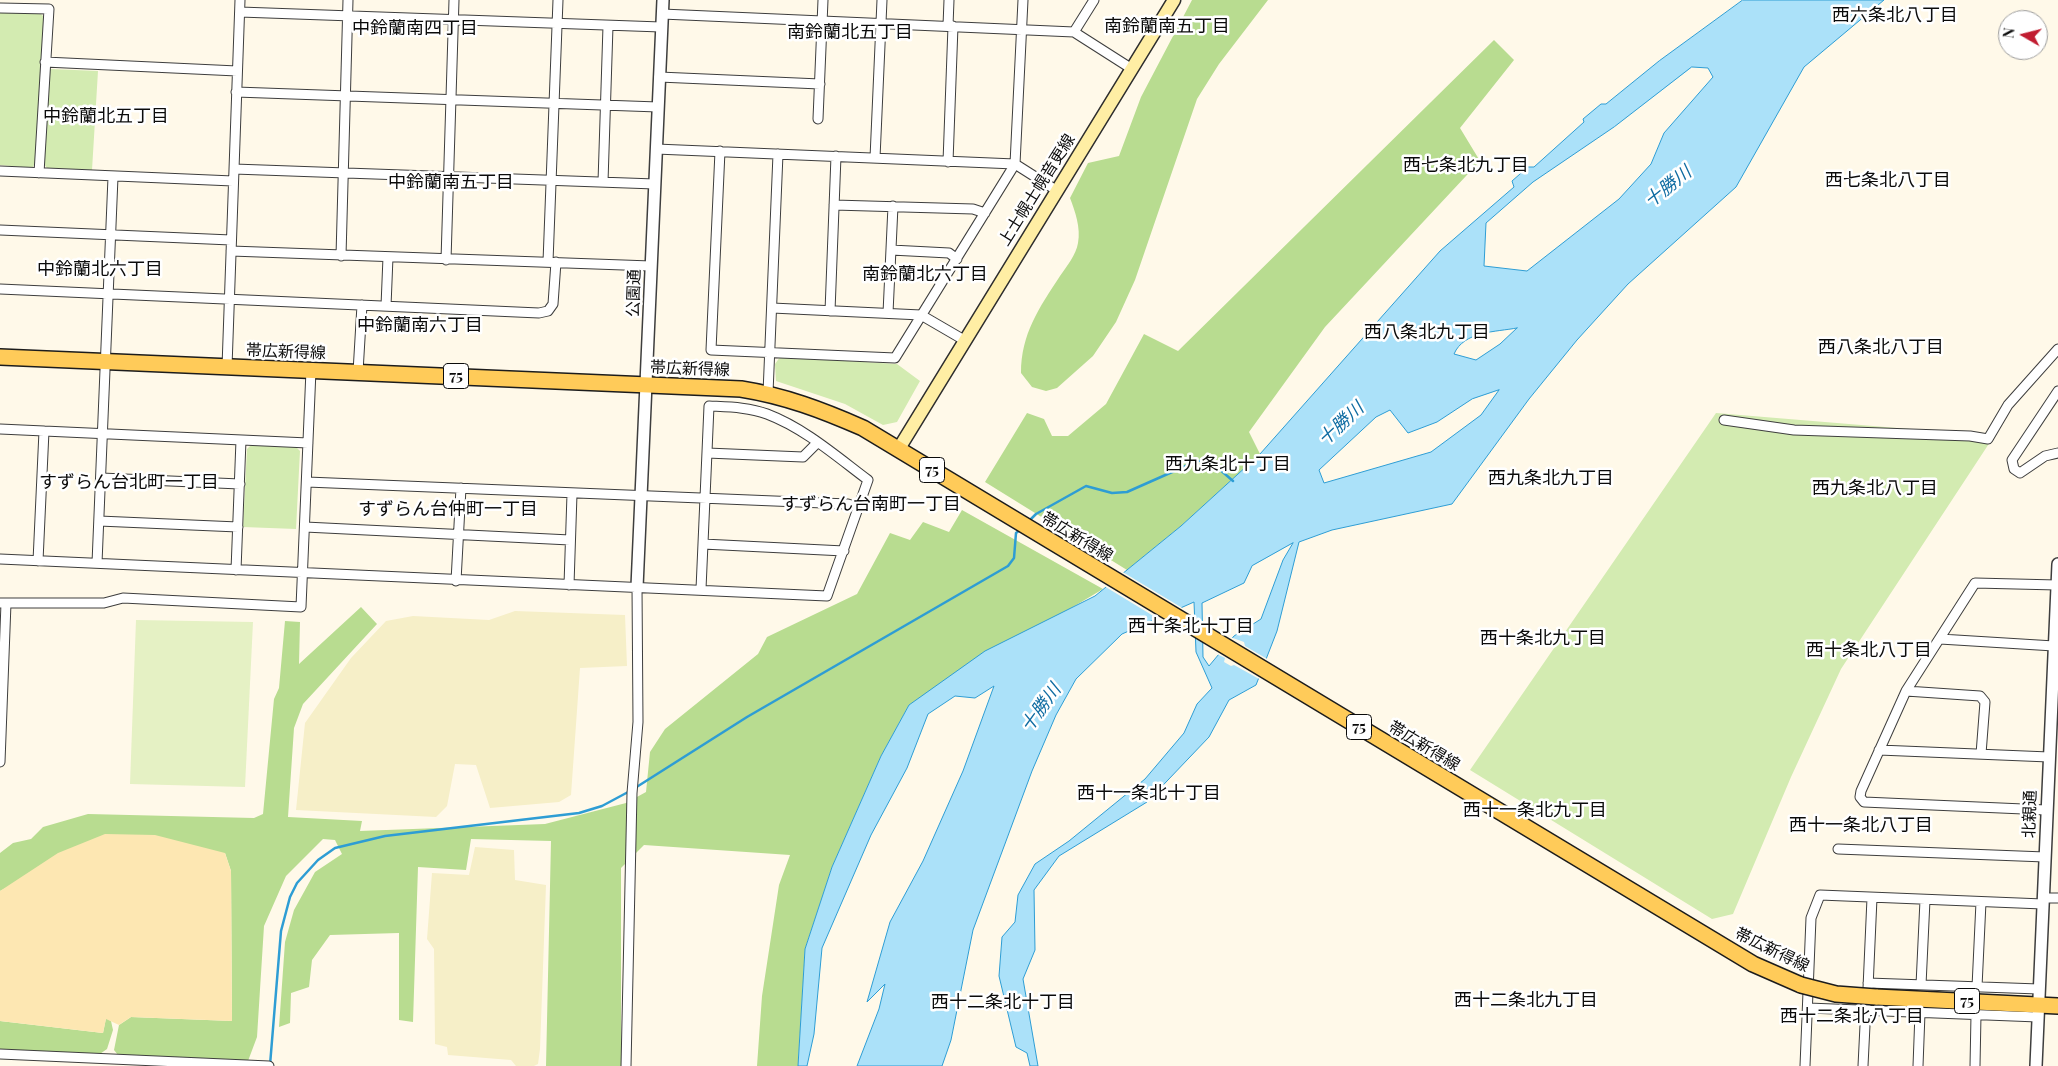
<!DOCTYPE html>
<meta charset="utf-8">
<style>
body{margin:0}
#map{position:relative;width:2058px;height:1066px;overflow:hidden;background:#fff9e9;font-family:"Playfair Display",serif}
canvas{display:block}
.north{position:absolute;left:1998px;top:10px;width:50px;height:50px;box-sizing:border-box;background:#fff;border:1px solid #9d9d9d;border-radius:50%;rotate:278deg;font-size:14px;font-weight:700;line-height:20px;text-align:center;color:#0b0b0b}
.north::after{content:'';display:block;margin:auto;width:18px;height:22px;background:#c11d31;clip-path:polygon(50% 0,100% 100%,50% 72%,0 100%)}
</style>
<div id="map">
<canvas width="2058" height="1066"></canvas>
<div class="north">N</div>
</div>
<script>
const ctx = document.querySelector('canvas').getContext('2d');
ctx.lineJoin = 'round';
function paint(path, color) {
  ctx.fillStyle = color;
  ctx.fill(path, 'evenodd');
}
function strokePath(path, color, width, dash) {
  ctx.strokeStyle = color;
  ctx.lineWidth = width;
  ctx.lineCap = dash ? 'butt' : 'round';
  ctx.setLineDash(dash || []);
  ctx.stroke(path);
}
function drawText(font, color, halo, rows, align = 'center') {
  ctx.font = font + ' "Playfair Display","Noto Sans JP",serif';
  ctx.lineWidth = 5;
  ctx.setLineDash([]);
  ctx.textBaseline = 'middle';
  ctx.strokeStyle = halo;
  ctx.fillStyle = color;
  for (const [text, x, y, turn = 0] of rows) {
    ctx.save();
    ctx.translate(x, y);
    ctx.rotate((+turn || 0) * Math.PI / 180);
    ctx.textAlign = isNaN(turn) ? turn : align;
    if (halo) ctx.strokeText(text, 0, 0);
    ctx.fillText(text, 0, 0);
    ctx.restore();
  }
}
paint(new Path2D(`
 M 515,611 L 625,615 L 627,666 L 580,668 L 571,795 L 559,802 L 490,808 L 476,765 L 455,764 L 447,806 L 436,817 L 296,810 L 305,723 L 351,658 L 386,621 L 413,616 L 489,620 Z
 M 475,847 L 514,850 L 515,880 L 546,885 L 540,1049 L 538,1064 L 534,1066 L 516,1066 L 511,1060 L 448,1055 L 447,1047 L 435,1044 L 434,949 L 427,939 L 432,873 L 469,875 Z`), '#f6efc8');
paint(new Path2D(`
 M 0,13 L 40,13 L 44,17 L 36,162 L 32,168 L 0,165 Z
 M 51,69 L 98,71 L 92,170 L 47,168 L 43,163 L 48,71 Z
 M 780,357 L 897,364 L 920,381 L 897,422 L 883,425 L 845,404 L 776,381 L 775,364 Z
 M 1716,413 L 1994,436 L 1841,669 L 1791,777 L 1733,914 L 1712,919 L 1470,770 Z
 M 252,444 L 296,447 L 300,451 L 296,529 L 243,527 L 247,449 Z`), '#d3ebb1');
paint(new Path2D(`
 M 1192,0 L 1268,0 L 1219,64 L 1197,99 L 1135,280 L 1116,322 L 1093,356 L 1057,388 L 1046,391 L 1032,387 L 1021,373 C 1021,334 1039,308 1060,276 C 1067,266 1076,255 1078,243 C 1081,228 1075,211 1070,198 L 1088,163 L 1119,156 L 1141,97 Z
 M 1494,40 L 1514,60 L 1460,128 L 1480,161 L 1325,327 L 1249,432 L 1260,454 L 1181,526 L 1127,570 L 985,482 L 1027,413 L 1044,419 L 1052,436 L 1068,436 L 1106,404 L 1144,334 L 1178,351 Z
 M 962,510 L 1103,589 L 909,705 L 881,756 L 832,867 L 805,949 L 798,1066 L 757,1066 L 762,996 L 779,885 L 790,855 L 644,845 L 621,868 L 621,1066 L 546,1066 L 551,841 L 471,839 L 466,870 L 418,867 L 413,1022 L 399,1020 L 399,933 L 330,935 L 312,960 L 309,987 L 291,993 L 290,1023 L 279,1027 L 285,942 L 294,910 L 315,872 L 342,854 L 335,840 L 323,839 L 286,876 L 264,926 L 257,1037 L 248,1061 L 118,1055 L 114,1050 L 119,1025 L 131,1017 L 232,1021 L 231,871 L 225,853 L 16,883 L 0,891 L 0,853 L 13,843 L 31,839 L 43,827 L 88,814 L 254,818 L 263,814 L 274,699 L 279,688 L 285,621 L 300,622 L 299,664 L 361,607 L 377,624 L 303,704 L 294,728 L 288,817 L 362,821 L 360,831 L 545,824 L 626,803 L 646,792 L 650,752 L 665,729 L 758,654 L 767,637 L 857,594 L 890,533 L 910,540 L 923,522 L 949,532 Z
 M 106,1018 L 111,1021 L 113,1030 L 107,1049 L 97,1056 L 0,1050 L 0,1021 L 103,1033 Z`), '#b8dc90');
paint(new Path2D(`
 M 105,834 L 155,835 L 225,853 L 231,871 L 232,1021 L 131,1017 L 119,1025 L 106,1019 L 103,1033 L 0,1021 L 0,891 L 58,853 Z`), '#fde7b2');
paint(new Path2D(`
 M 136,620 L 253,622 L 245,787 L 130,784 Z`), '#e5f1c4');
const water = new Path2D(`
 M 1743,0 L 1884,0 L 1804,67 L 1736,187 L 1628,284 L 1577,340 L 1529,399 L 1452,504 L 1332,530 L 1299,542 L 1277,631 L 1256,685 L 1229,700 L 1209,737 L 1147,802 L 1059,856 L 1034,890 L 1035,950 L 1023,979 L 1038,1066 L 1030,1066 L 1027,1053 L 1016,1047 L 999,976 L 1002,937 L 1015,922 L 1018,895 L 1035,864 L 1069,841 L 1145,779 L 1184,733 L 1197,704 L 1212,688 L 1196,652 L 1194,602 L 1122,634 L 1076,679 L 1056,715 L 1032,771 L 973,930 L 951,1040 L 942,1066 L 857,1066 L 879,1009 L 885,984 L 867,1002 L 890,922 L 923,861 L 963,771 L 994,686 L 975,698 L 955,696 L 928,714 L 907,768 L 871,835 L 822,948 L 814,1034 L 807,1066 L 798,1066 L 805,949 L 832,867 L 881,756 L 909,705 L 985,651 L 1095,596 L 1181,526 L 1260,454 L 1440,251 L 1514,187 L 1512,181 L 1528,167 L 1534,167 L 1584,122 L 1583,119 L 1601,104 L 1606,104 L 1659,61 ZM 1692,67 L 1708,68 L 1713,77 L 1664,133 L 1651,164 L 1619,199 L 1527,271 L 1484,266 L 1486,223 L 1533,182 L 1614,127 ZM 1517,328 L 1500,344 L 1476,360 L 1454,354 C 1464,331 1496,332 1517,328 ZM 1499,390 L 1481,415 L 1431,452 L 1324,483 L 1319,470 L 1376,417 L 1390,410 L 1408,433 L 1437,422 L 1472,399 ZM 1293,543 L 1283,560 L 1261,619 L 1234,636 L 1209,666 L 1203,657 L 1202,603 L 1244,583 L 1252,566 Z`);
paint(water, '#abe1f9');
strokePath(water, '#2e9dd4', 1);
paint(new Path2D(`
 M 1121,571 L 1184,609 L 1160,620 L 1104,586 Z
 M 1230,637 L 1244,642 L 1245,646 L 1269,660 L 1261,680 L 1234,665 L 1231,666 L 1224,662 L 1225,658 L 1217,654 Z`), '#fff9e9');
strokePath(new Path2D(`
 M 1029,521 L 1036,514 L 1086,486 L 1112,493 L 1127,492 L 1197,461 L 1210,461 L 1233,481
 M 635,788 L 747,717 L 1008,566 L 1014,558 L 1016,533 L 1020,530
 M 270,1065 L 281,931 L 290,897 L 297,883 L 318,860 L 335,848 L 385,836 L 579,813 L 602,806 L 630,791`), '#2e9dd4', 2.5);
const minor = new Path2D(`
 M 0,8 L 49,9 L 39,173
 M 240,12 L 661,27
 M 662,14 L 1074,32 L 1132,69
 M 948,26 L 949,0
 M 1074,32 L 1094,0
 M 45,62 L 237,71
 M 659,77 L 820,84
 M 236,92 L 658,107
 M 818,119 L 823,0
 M 656,149 L 1015,164 L 1056,190
 M 720,151 L 711,350 L 895,358 L 1015,164 L 1023,0
 M 875,158 L 882,0
 M 948,162 L 953,26
 M 234,169 L 655,184
 M 0,171 L 233,181
 M 603,182 L 608,26
 M 834,205 L 973,209 L 985,213
 M 0,230 L 231,240
 M 891,250 L 949,253 L 957,259
 M 231,251 L 651,266
 M 341,256 L 348,0
 M 446,260 L 454,0
 M 548,262 L 558,0
 M 0,289 L 539,313 L 548,311 L 553,304 L 556,262
 M 386,306 L 388,257
 M 772,308 L 921,315 L 964,340
 M 830,311 L 836,156
 M 888,313 L 893,206
 M 227,367 L 240,0
 M 358,372 L 362,305
 M 2058,391 L 2012,460 L 2014,469 L 2020,473 L 2045,456 L 2058,453
 M 768,393 L 778,154
 M 1724,420 L 1794,430 L 1970,436 L 1988,439 L 2008,405 L 2058,349
 M 0,429 L 308,443
 M 707,453 L 803,457 L 817,443
 M 101,478 L 240,484
 M 307,482 L 848,504 L 859,507
 M 99,521 L 238,527
 M 305,527 L 570,540
 M 703,544 L 844,551
 M 0,559 L 827,596 L 868,480 C 836,456 804,428 767,414 C 748,407 728,407 709,406 L 701,589
 M 38,561 L 44,431
 M 97,563 L 113,177
 M 236,570 L 241,440
 M 456,581 L 461,488
 M 569,585 L 572,494
 M 0,603 L 6,603 L 0,762
 M 6,603 L 104,603 L 123,598 L 301,607 L 311,370
 M 1940,639 L 2054,646
 M 1906,691 L 1975,583 L 2057,585
 M 1879,750 L 2049,757
 M 1981,754 L 1985,702 L 1980,696 L 1906,691 L 1861,791 L 1860,797 L 1864,802 L 2046,810
 M 1838,849 L 2045,857
 M 2043,898 L 2058,898
 M 1868,983 L 2039,989
 M 1921,985 L 1925,900
 M 1977,987 L 1981,902
 M 1868,988 L 1872,898
 M 1808,1008 L 2038,1017
 M 0,1054 L 269,1066
 M 626,1066 L 632,793 L 638,722 L 637,587
 M 1805,1066 L 1811,918 L 1820,895 L 2043,904
 M 1863,1066 L 1866,1005
 M 1918,1066 L 1920,1013
 M 1975,1066 L 1976,1015`);
const tertiary = new Path2D(`
 M 637,587 L 663,0
 M 2036,1066 L 2058,564`);
const secondary = new Path2D(`
 M 898,450 L 1174,0`);
const primary = new Path2D(`
 M 0,357 L 741,389 C 785,396 822,410 863,428 L 1753,964 L 1801,985
 M 1876,997 L 2058,1006`);
strokePath(minor, '#3e3e3e', 11);
strokePath(tertiary, '#3e3e3e', 14);
strokePath(secondary, '#2d2d2d', 15);
strokePath(primary, '#1c1c1c', 18);
strokePath(minor, '#fff', 9);
strokePath(tertiary, '#fff', 11);
strokePath(secondary, '#ffeea4', 12);
strokePath(primary, '#ffcb59', 15);
const primaryBridge = new Path2D(`
 M 1801,985 L 1836,994 L 1876,997`);
strokePath(primaryBridge, '#1c1c1c', 18, []);
strokePath(primaryBridge, '#ffcb59', 15);
for (const [x, y, w] of [
 [456,376,25],
 [932,470,25],
 [1359,727,25],
 [1967,1001,25]
]) {
  const box = new Path2D();
  box.roundRect(x - w / 2, y - 12.5, w, 25, 4);
  ctx.fillStyle = '#fff';
  ctx.fill(box);
  strokePath(box, '#0b0b0b', 1);
}
drawText('bold 15px', '#0b0b0b', null, [
 ["75",456,376],
 ["75",932,470],
 ["75",1359,727],
 ["75",1967,1001]
]);
drawText('16px', '#0b0b0b', '#fff', [
 ["上士幌士幌音更線",1037,190,-58],
 ["公園通",634,293,-88],
 ["帯広新得線",286,352,2],
 ["帯広新得線",690,369,2],
 ["帯広新得線",1077,537,31],
 ["帯広新得線",1424,746,31],
 ["北親通",2030,814,-88],
 ["帯広新得線",1772,950,26]
]);
drawText('18px', '#0b0b0b', '#fff', [
 ["西六条北八丁目",1895,15],
 ["南鈴蘭南五丁目",1167,26],
 ["中鈴蘭南四丁目",415,28],
 ["南鈴蘭北五丁目",850,32],
 ["中鈴蘭北五丁目",106,116],
 ["西七条北九丁目",1466,165],
 ["西七条北八丁目",1888,180],
 ["中鈴蘭南五丁目",451,182],
 ["中鈴蘭北六丁目",100,269],
 ["南鈴蘭北六丁目",925,274],
 ["中鈴蘭南六丁目",420,325],
 ["西八条北九丁目",1427,332],
 ["西八条北八丁目",1881,347],
 ["西九条北十丁目",1228,464],
 ["西九条北九丁目",1551,478],
 ["すずらん台北町一丁目",129,482],
 ["西九条北八丁目",1875,488],
 ["すずらん台南町一丁目",871,504],
 ["すずらん台仲町一丁目",448,509],
 ["西十条北十丁目",1191,626],
 ["西十条北九丁目",1543,638],
 ["西十条北八丁目",1869,650],
 ["西十一条北十丁目",1149,793],
 ["西十一条北九丁目",1535,810],
 ["西十一条北八丁目",1861,825],
 ["西十二条北九丁目",1526,1000],
 ["西十二条北十丁目",1003,1002],
 ["西十二条北八丁目",1852,1016]
]);
drawText('italic 18px', '#0f6ca2', '#fff', [
 ["十勝川",1668,187,-39],
 ["十勝川",1341,424,-43],
 ["十勝川",1041,708,-54]
]);
</script>
